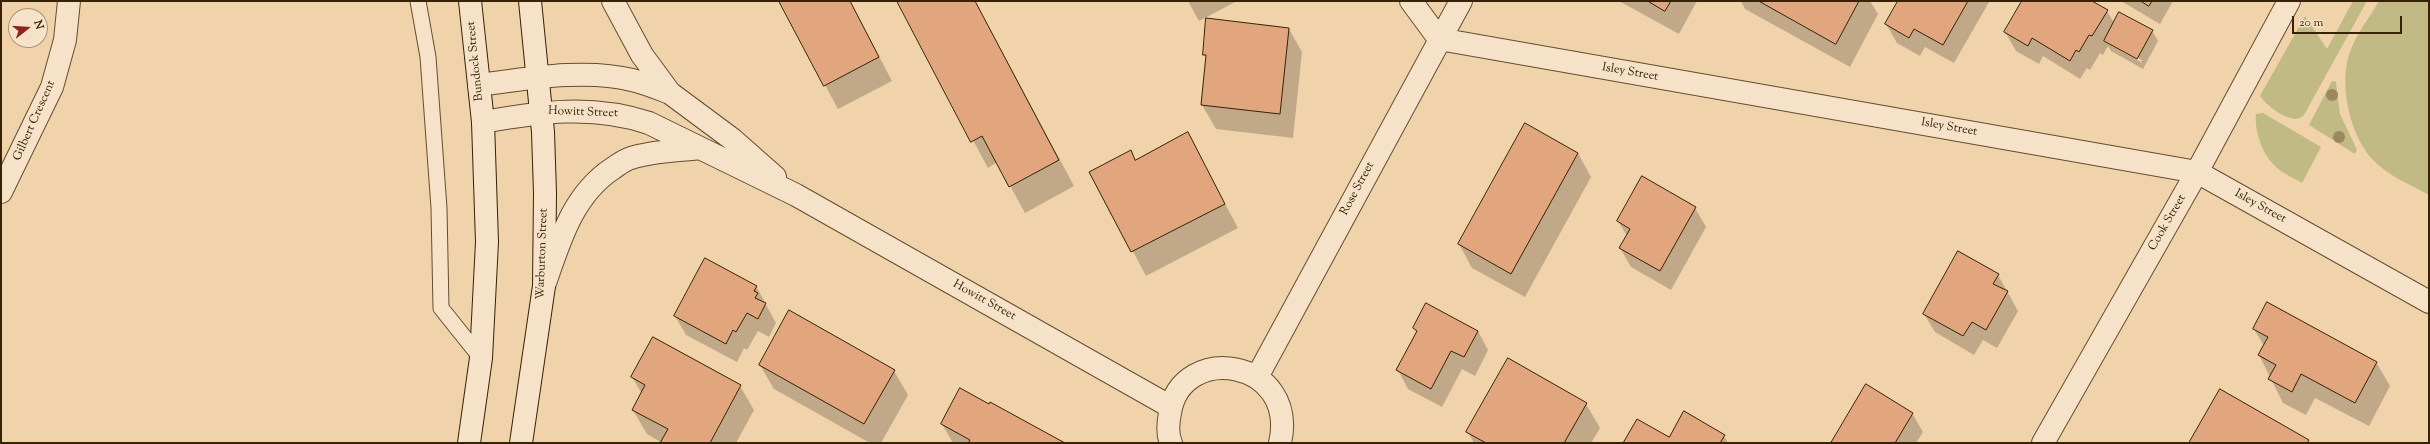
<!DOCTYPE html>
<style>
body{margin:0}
#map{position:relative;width:2430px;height:444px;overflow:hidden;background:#f0d3ab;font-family:"Sorts Mill Goudy",serif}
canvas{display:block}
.frame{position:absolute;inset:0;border:2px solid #362205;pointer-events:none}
.north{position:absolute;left:8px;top:8px;width:40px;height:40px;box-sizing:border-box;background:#f5e2c8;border:1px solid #a9957a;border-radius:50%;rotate:73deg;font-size:11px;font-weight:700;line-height:16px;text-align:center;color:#362205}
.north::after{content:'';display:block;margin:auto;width:14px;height:18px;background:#8f2418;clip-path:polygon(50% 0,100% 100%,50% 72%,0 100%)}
.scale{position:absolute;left:2292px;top:16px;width:110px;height:18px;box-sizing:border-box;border:2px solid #362205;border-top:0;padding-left:5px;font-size:12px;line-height:14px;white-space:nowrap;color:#362205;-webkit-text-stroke:3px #f5e2c8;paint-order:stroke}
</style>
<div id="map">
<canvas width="2430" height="444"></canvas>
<div class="frame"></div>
<div class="north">N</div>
<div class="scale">20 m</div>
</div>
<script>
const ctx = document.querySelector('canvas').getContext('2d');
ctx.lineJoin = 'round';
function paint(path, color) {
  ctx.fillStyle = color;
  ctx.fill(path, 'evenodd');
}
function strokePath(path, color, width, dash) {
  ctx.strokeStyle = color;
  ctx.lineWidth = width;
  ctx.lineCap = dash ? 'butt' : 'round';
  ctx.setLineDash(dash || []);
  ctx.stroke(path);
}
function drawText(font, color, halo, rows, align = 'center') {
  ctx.font = font + ' "Sorts Mill Goudy",serif';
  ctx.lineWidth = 3;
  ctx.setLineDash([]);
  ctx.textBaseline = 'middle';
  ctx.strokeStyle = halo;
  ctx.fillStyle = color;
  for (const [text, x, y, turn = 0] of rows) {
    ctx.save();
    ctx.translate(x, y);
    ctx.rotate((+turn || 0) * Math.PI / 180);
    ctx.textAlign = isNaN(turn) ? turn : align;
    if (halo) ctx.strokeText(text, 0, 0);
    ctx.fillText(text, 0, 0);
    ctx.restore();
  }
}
paint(new Path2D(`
 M 2353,1 L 2367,1 L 2304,115 C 2293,127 2268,107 2260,96 L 2305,16 L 2327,49 Z
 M 2379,1 L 2429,1 L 2429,195 C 2411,185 2389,176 2374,161 C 2350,137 2338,84 2350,52 C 2356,34 2370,17 2379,1 Z
 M 2332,81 L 2336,82 L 2340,114 L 2357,150 L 2355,154 L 2309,125 Z
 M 2263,113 L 2321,147 L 2302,183 C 2292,177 2280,172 2273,164 C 2262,153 2254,129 2256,114 Z`), '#c1ba84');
paint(new Path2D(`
 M 780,1 L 850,1 L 892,81 L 838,109 Z
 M 898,1 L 975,1 L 1074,186 L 1025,213 L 997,162 L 988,168 Z
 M 1188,1 L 1237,1 L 1199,21 Z
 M 1619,1 L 1697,1 L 1679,34 Z
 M 1741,1 L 1870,1 L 1878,14 L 1850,67 L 1745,9 Z
 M 1899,1 L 1988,1 L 1989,2 L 1954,63 L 1925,47 L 1920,56 L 1897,43 L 1886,24 Z
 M 2023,1 L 2090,1 L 2107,11 L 2114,23 L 2152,31 L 2158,41 L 2143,69 L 2111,51 L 2108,46 L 2103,55 L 2100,53 L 2090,70 L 2087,68 L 2080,79 L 2043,56 L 2039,64 L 2016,51 L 2005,32 ZM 2112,44 L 2142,60 L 2141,62 L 2112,46 Z
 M 2121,1 L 2173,1 L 2160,24 Z
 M 1289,29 L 1302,52 L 1293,138 L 1216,129 L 1202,105 L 1207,59 L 1204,54 Z
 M 1187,133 L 1238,228 L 1146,276 L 1091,172 L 1131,152 L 1136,160 Z
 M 1578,153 L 1591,177 L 1525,297 L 1472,268 L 1459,244 Z
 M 1695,208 L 1706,227 L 1671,290 L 1631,267 L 1620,248 L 1627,236 L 1618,221 Z
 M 1998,275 L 2018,311 L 1997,348 L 1983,340 L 1974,355 L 1935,332 L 1924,314 Z
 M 756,286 L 776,323 L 769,337 L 758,331 L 747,350 L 744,348 L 737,362 L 686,335 L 675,316 Z
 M 1414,328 L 1478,331 L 1488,350 L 1475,376 L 1462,369 L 1442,407 L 1408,389 L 1398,370 L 1417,333 Z
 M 2254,329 L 2376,362 L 2390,386 L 2369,426 L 2315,398 L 2306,415 L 2283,403 L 2259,355 L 2264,346 Z
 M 760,365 L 894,371 L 908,395 L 881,443 L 870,443 L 774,389 Z
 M 632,377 L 740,386 L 754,410 L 736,443 L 662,443 L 647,434 L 633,410 L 642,394 Z
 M 1586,404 L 1600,428 L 1591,443 L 1474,443 L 1468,432 Z
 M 1912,413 L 1923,432 L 1916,443 L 1832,443 Z
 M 942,424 L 1063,443 L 953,443 Z
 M 1724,436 L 1728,443 L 1624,443 L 1669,439 Z`), '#0003');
const building = new Path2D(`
 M 779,1 L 850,1 L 879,57 L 824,86 Z
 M 897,1 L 975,1 L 1059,160 L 1009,187 L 982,136 L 971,142 Z
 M 1648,1 L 1671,1 L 1665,11 Z
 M 1759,1 L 1859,1 L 1836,44 Z
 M 1898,1 L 1968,1 L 1943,45 L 1914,29 L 1909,38 L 1885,24 Z
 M 2022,1 L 2092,1 L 2108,10 L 2092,36 L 2089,35 L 2079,52 L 2076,50 L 2070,61 L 2032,38 L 2028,46 L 2004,32 Z
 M 2141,1 L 2152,1 L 2149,6 Z
 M 2119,12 L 2153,30 L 2137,59 L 2104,41 Z
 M 1206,18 L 1289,28 L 1280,114 L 1201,105 L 1206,55 L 1203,55 Z
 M 1525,123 L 1578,153 L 1511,274 L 1458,244 Z
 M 1188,132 L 1225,204 L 1131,252 L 1089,172 L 1131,150 L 1135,160 Z
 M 1642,176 L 1696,207 L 1660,271 L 1619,248 L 1630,229 L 1617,221 Z
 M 1958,251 L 1999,274 L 1993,284 L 2008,291 L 1986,330 L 1972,322 L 1963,336 L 1923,314 Z
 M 705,258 L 757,286 L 754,291 L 758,293 L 755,298 L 766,303 L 758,319 L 747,313 L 736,332 L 733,330 L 726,344 L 674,316 Z
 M 2267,302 L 2377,362 L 2355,403 L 2301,374 L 2292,392 L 2268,379 L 2276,365 L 2258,355 L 2268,337 L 2253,329 Z
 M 1426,303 L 1478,331 L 1464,357 L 1451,351 L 1431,389 L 1396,370 L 1417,331 L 1413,328 Z
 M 789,310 L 895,370 L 864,424 L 759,365 Z
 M 653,337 L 741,385 L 710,443 L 660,443 L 668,429 L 632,410 L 645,385 L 631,377 Z
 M 1508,358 L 1587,403 L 1564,443 L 1486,443 L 1466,432 Z
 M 1866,384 L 1913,413 L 1895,443 L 1831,443 Z
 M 960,388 L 989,404 L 990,402 L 1065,443 L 968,443 L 970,440 L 941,424 Z
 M 2220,389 L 2309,440 L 2307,443 L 2189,443 Z
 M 1684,411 L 1725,435 L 1720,443 L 1623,443 L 1637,419 L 1669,437 Z`);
paint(building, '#e1a67e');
strokePath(building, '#362205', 1);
const lane = new Path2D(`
 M 418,1 L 428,57 L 439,208 L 441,308 L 481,358`);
const street = new Path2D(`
 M 613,1 L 642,55 L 670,93 L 732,139 L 775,177
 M 1411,1 L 1439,39 L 2197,172 L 2429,302
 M 479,85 C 526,79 585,68 632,80 C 645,83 657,88 670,93
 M 483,122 C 540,112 592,104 649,123 L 796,195 L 1171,407
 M 1,192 L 52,87 L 65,40 L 69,1
 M 545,283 C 560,240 573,195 612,169 C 618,165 624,160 631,158 C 653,151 677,151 700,148
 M 1257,377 L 1461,1
 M 1171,443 C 1167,434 1168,423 1170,413 C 1181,341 1299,359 1280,443
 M 2043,443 L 2197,172 L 2289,1`);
const secondary = new Path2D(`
 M 469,443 L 481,358 L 487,242 L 483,122 L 470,1
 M 521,443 L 544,286 L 545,193 L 543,132 L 530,1`);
strokePath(lane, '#644e2e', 17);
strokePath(street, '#644e2e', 24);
strokePath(secondary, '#362205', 24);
strokePath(lane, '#f5e2c8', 15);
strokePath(street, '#f5e2c8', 22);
strokePath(secondary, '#f5e2c8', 22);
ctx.fillStyle = '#9d8761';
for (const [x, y] of [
 [2332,95],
 [2339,137]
]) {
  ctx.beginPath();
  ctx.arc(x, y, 6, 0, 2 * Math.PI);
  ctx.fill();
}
drawText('12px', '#362205', '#f5e2c8', [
 ["Bundock Street",476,61,-96],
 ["Isley Street",1630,73,10],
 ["Howitt Street",583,113,2],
 ["Gilbert Crescent",35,121,-66],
 ["Isley Street",1949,128,10],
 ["Rose Street",1358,189,-62],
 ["Isley Street",2260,207,29],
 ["Cook Street",2168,223,-60],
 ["Warburton Street",543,254,-88],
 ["Howitt Street",984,301,29]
]);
</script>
